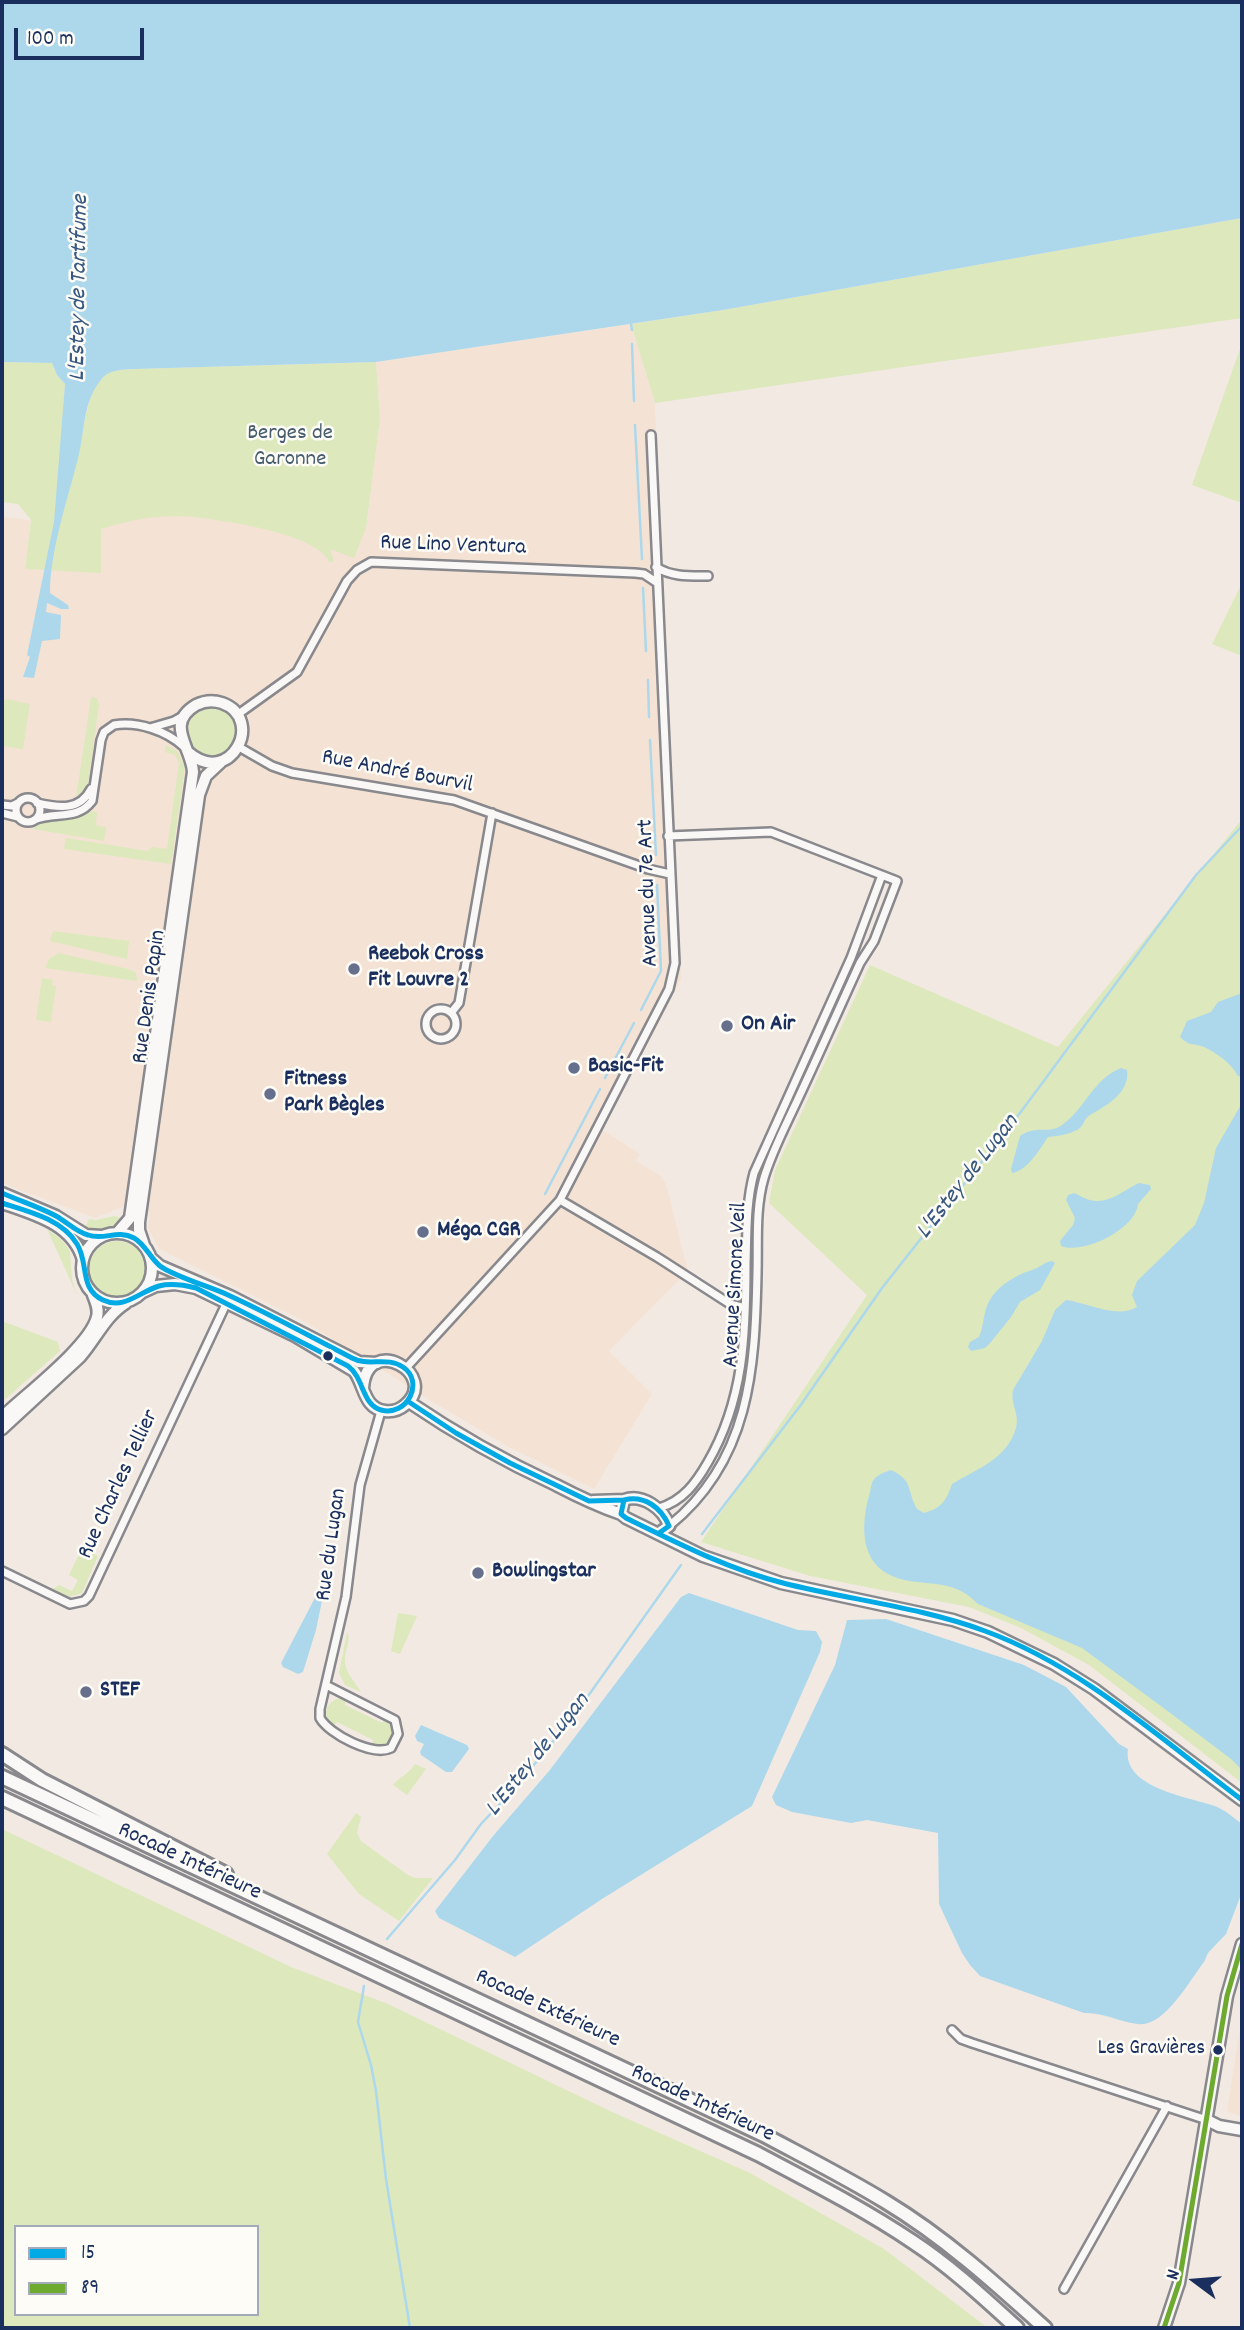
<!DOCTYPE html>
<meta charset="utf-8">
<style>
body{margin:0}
#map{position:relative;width:1244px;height:2330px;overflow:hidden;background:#f2eae2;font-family:Dekko,sans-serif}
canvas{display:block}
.frame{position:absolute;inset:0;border:4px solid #1b2f5e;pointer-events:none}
.legend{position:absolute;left:14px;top:2225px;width:245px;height:91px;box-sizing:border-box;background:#fdfcf7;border:2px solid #a3aaba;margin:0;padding:9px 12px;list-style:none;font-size:21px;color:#1b2f5e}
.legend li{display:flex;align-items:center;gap:14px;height:35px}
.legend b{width:35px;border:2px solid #a3aaba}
.north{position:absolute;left:1160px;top:2246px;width:70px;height:70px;-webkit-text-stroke:5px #fdfcf7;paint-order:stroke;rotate:286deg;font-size:19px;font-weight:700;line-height:28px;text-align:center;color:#1b2f5e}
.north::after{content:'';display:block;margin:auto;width:24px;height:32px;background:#1b2f5e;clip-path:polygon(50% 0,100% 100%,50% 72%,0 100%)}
.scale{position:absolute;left:14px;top:28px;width:130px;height:32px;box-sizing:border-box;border:4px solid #1b2f5e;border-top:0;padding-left:9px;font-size:21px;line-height:24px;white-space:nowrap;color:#1b2f5e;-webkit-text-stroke:5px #fdfcf7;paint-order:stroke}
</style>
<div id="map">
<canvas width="1244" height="2330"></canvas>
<div class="frame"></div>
<ul class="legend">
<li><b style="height:9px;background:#01aae4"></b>15</li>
<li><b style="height:9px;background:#6daa2f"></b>89</li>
</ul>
<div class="north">N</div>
<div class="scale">100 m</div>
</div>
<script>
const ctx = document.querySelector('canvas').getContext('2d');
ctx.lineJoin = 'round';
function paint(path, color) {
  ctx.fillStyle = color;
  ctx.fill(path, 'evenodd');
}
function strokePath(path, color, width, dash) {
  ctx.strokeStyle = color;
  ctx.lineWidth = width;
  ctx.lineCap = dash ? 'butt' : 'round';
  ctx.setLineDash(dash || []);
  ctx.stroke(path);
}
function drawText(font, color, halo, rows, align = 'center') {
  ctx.font = font + ' Dekko,sans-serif';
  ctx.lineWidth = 5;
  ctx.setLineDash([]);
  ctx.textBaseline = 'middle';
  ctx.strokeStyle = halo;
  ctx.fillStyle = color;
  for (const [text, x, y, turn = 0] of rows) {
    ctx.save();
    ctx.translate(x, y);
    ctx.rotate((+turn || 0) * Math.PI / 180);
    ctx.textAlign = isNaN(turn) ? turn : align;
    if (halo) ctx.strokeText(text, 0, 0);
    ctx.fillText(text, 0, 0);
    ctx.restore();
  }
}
paint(new Path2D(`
 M 631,324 L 655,403 L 681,979 L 603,1130 L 640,1154 L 636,1161 L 661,1176 L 666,1184 L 688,1271 L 609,1351 L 652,1394 L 594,1489 L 507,1446 L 428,1399 L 306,1322 L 159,1249 L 148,1228 L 150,1212 L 123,1207 L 95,1218 L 2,1183 L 2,517 L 31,520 L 25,569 L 101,529 L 144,516 L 166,513 L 221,517 L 306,540 L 366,528 L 380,419 L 376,362 Z
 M 1242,2015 L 1242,2117 L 1227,2111 Z`), '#f4e3d4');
paint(new Path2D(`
 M 1242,218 L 1242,318 L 655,403 L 631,324 L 723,310 Z
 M 1242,343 L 1242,503 L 1192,485 Z
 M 2,362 L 52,363 L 57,375 L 65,384 L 61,448 L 79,452 C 84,432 87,379 111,371 C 118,369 127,370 134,369 L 376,362 L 380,419 L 366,528 L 354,558 L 330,549 L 334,561 L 330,563 C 319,538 256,527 230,522 L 230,520 L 229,522 C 177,513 150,514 101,529 L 101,573 L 25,569 L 31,520 L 18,504 L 2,502 Z
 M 1242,583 L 1242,656 L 1212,644 Z
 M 91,697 L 97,698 L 99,704 L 88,784 L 84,793 L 76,798 Z
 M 6,699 L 30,704 L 23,749 L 2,746 L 2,703 Z
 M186 732a26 26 0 1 1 52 0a26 26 0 1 1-52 0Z
 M 166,745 L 177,751 L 185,767 L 171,864 L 64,849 L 66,838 L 148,851 L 152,847 L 167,849 L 179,763 L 175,755 L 165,752 Z
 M 89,811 L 97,812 L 96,825 L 106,827 L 104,841 L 33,829 C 46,814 72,817 89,811 Z
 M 1242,819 L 1242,1783 L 1089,1665 L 1021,1628 L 969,1607 L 810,1576 L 701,1542 L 867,1295 L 769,1203 L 775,1170 L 870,965 L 1058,1047 Z
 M 53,931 L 129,941 L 127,959 L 50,941 Z
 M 59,953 L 128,969 L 136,973 L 137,981 L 45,968 L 50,958 Z
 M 42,978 L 53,980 L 52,985 L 56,986 L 51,1022 L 36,1020 Z
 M 114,1216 L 124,1219 C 114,1229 98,1233 84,1230 L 89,1219 L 96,1220 Z
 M 47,1229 L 62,1240 L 70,1251 L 72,1279 L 77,1295 Z
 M89 1269a28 28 0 1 1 56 0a28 28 0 1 1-56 0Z
 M 2,1321 L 58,1342 L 60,1351 L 2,1402 Z
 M 82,1548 L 98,1556 L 82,1593 L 69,1597 L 53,1589 L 59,1585 L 72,1591 L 78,1580 L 69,1575 Z
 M 398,1613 L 417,1616 L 400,1654 L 391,1651 Z
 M 347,1632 C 352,1641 344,1650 345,1661 C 345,1673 357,1684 361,1692 L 345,1685 L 339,1673 Z
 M 340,1698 L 346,1699 L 345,1705 L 382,1723 L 384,1720 L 392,1724 C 397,1740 387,1747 372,1747 L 373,1740 L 337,1722 L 333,1727 C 321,1716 325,1702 340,1698 Z
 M 415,1764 L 426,1769 L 407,1795 L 393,1785 C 400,1776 407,1776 415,1764 Z
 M 356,1813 L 361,1817 L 357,1833 L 361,1841 L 408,1875 L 415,1878 L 433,1878 L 399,1921 L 359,1894 L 327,1854 Z
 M 2,1829 L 291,1967 L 388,2004 L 610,2111 L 750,2173 L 884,2249 L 988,2328 L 2,2328 ZM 16,2227 L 257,2227 L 257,2314 L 16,2314 Z`), '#dde8bd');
paint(new Path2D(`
 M 2,2 L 1242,2 L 1242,218 L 723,310 L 376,362 L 134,369 C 121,370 108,369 100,381 C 83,403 85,429 79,454 C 69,496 50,549 50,593 L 68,605 L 69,609 L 61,609 L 47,603 L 46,612 L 61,615 L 60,639 L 42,641 L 34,678 L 23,677 L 30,657 L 27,655 L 54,522 L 65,384 L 57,375 L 52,363 L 2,362 Z
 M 1242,993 L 1242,1077 L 1238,1076 C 1232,1064 1217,1053 1204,1047 C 1192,1042 1192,1048 1180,1037 L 1187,1021 L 1211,1012 L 1218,1002 Z
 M 1121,1068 L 1127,1070 C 1130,1093 1107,1105 1090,1115 C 1083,1119 1084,1128 1075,1131 C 1066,1135 1057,1136 1048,1137 C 1040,1149 1027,1171 1012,1173 L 1011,1169 L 1020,1136 C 1037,1124 1048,1135 1062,1125 C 1085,1109 1093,1079 1121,1068 Z
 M 1242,1103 L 1242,1770 L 1231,1759 L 1165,1709 L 1082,1648 L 978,1604 C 950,1574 919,1590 888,1574 C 858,1558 862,1519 870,1492 C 871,1488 871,1484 873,1481 C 876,1475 885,1472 891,1470 C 914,1481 906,1489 917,1509 L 924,1513 C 942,1508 946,1501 952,1484 C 977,1469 1007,1459 1016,1428 C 1020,1414 1010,1404 1013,1390 L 1042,1341 L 1055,1310 L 1066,1300 C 1088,1303 1117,1319 1137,1307 L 1132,1295 L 1137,1281 L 1195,1225 L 1204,1203 L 1216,1148 Z
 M 1139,1183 L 1150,1185 L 1151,1189 L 1138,1204 C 1136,1229 1083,1255 1061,1246 L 1060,1241 L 1073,1225 L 1075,1218 L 1066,1200 L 1068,1195 L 1074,1193 C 1079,1195 1085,1199 1090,1200 C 1108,1205 1124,1190 1139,1183 Z
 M 1052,1261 L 1055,1263 L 1040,1290 L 1020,1302 L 1011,1317 L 991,1342 L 985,1348 L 971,1351 L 968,1347 L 970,1342 L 979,1337 C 983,1328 983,1319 986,1309 C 992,1289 1013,1276 1032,1270 C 1039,1268 1044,1262 1052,1261 Z
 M 319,1590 L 324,1591 L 316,1630 L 303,1672 L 298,1674 L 283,1667 L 281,1663 Z
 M 689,1593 L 798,1630 L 816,1631 L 822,1642 L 820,1652 L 752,1806 L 602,1899 L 515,1957 L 439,1918 L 435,1911 L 493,1836 L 549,1771 L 681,1597 Z
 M 886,1619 L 1024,1665 L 1066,1687 L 1119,1744 L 1128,1749 C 1122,1788 1189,1797 1215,1806 C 1225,1810 1234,1818 1242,1824 L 1242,1892 L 1226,1934 L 1208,1953 L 1204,1962 C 1190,1980 1164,2028 1138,2024 C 1119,2022 1103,2012 1084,2013 L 980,1976 L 970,1965 L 962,1953 L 939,1904 L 938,1833 L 867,1820 L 851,1823 L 792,1812 L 776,1805 L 772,1797 L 835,1665 L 847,1620 Z
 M 421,1725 L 467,1745 L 469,1749 L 452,1772 L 446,1772 L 421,1755 L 420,1752 L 424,1744 L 417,1741 L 415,1736 Z`), '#add8ec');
strokePath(new Path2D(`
 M 631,324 L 632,330
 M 632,344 L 634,401
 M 635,425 L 642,559
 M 643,588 L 646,651
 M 648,680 L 649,717
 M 650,740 L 656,855
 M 641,1010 L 661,971 L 657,885
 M 605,1078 L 634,1023
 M 545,1194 L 600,1089
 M 702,1534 L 800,1406 L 882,1288 L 1023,1109 L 1196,875 L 1242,826
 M 387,1939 L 455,1860 L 481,1824 L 515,1788 L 576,1713 L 681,1565
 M 364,1986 L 358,2022 L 371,2065 L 376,2091 L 386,2179 L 410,2328`), '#add8ec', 2.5);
const street = new Path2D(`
 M 656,567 C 672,577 689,576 708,576
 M 237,715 L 297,672 L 347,581 L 357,570 L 371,562 L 635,573 L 644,574 L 656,582
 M 150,728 L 174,721 L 183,716
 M 239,747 L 272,766 L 292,773 L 454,800 L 648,869 L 670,874
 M16 810a12 12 0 1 1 24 0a12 12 0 1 1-24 0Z
 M 37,803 C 59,808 80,811 91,789
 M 2,805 L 12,806 L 18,803
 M 2,813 L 18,817
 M 34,820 C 55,811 77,821 92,801 L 101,740 L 104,732 L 114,725 C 138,721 167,731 184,747
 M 668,836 L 771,832 L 897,881 L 874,941 L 860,963 C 839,1009 819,1054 798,1099 C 786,1125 772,1151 764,1178 C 755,1209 758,1242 757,1274 C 755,1369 750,1461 669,1526
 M426 1024a15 15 0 1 1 30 0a15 15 0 1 1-30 0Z
 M 451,1013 L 459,1003 L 492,813
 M 560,1200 L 657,1257 L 730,1304 L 745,1308
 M 406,1368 L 560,1200 L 669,989 L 675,963 L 651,435
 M 659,1508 C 683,1501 696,1483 708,1462 C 744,1400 746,1334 746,1264 C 747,1233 746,1203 754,1173 L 851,958 L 882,875
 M 2,1571 L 70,1604 L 84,1601 L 89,1596 L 227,1302
 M 326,1685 L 395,1720 L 398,1734 L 391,1748 C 373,1757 329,1734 320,1718 L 320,1709 L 346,1597 L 360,1485 L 381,1411
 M 952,2030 L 961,2039 L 972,2043 L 1207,2120
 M 1064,2289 L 1167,2106`);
const secondary = new Path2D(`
 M 2,1193 L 56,1216 L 86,1235 L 102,1236
 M 2,1203 C 34,1214 73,1224 83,1260
 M 117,1233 L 130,1218 L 193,772 C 192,748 164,724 196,705 C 204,701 213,700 222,703 C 266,719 230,789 188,752
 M82 1268a35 35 0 1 1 70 0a35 35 0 1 1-70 0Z
 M 144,1245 L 139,1230 L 139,1222 L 199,795 L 206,776 L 221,762
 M 151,1258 L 160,1266 L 230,1296 L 359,1362 L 377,1363
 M 143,1292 L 156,1286 L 175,1284 L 196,1288 L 295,1336 L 354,1371 C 365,1385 363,1408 385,1411 C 392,1412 399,1410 405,1405 C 441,1375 367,1332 363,1388
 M 409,1402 C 456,1434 504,1461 556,1485 C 577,1496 598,1506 621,1514
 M 2,1417 C 25,1395 90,1346 97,1317 C 99,1309 96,1303 93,1295
 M 2,1429 L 80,1357 C 96,1339 105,1316 126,1303
 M 593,1501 L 624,1500
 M 659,1533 L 669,1526 C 664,1509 642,1493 624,1500 L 621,1514 L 626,1518 L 703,1556 L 781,1583 L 953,1620 L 988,1632 L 1054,1664 L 1094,1689 L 1242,1800
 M 1207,2120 L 1219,2126 L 1242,2130
 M 1164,2328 L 1179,2283 L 1227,1996 L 1242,1944`);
const highway = new Path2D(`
 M 2,1754 L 42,1780 L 226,1874
 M 2,1777 L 764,2135 C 805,2157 847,2178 886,2202 C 944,2237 995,2283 1045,2328
 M 2,1798 L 758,2154 C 811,2182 864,2209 913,2242 C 951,2267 984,2298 1017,2328`);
strokePath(street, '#88888d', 12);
strokePath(secondary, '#88888d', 15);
strokePath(highway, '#88888d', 18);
strokePath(street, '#faf8f6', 7);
strokePath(secondary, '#faf8f6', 10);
strokePath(highway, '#faf8f6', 12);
strokePath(new Path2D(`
 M 2,1193 C 20,1201 39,1207 56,1216 C 67,1222 76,1232 88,1235 C 104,1241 117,1229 134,1238 C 145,1244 150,1258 160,1266 C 173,1276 211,1287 228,1295 C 270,1314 311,1337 352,1358 C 368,1367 387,1356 403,1367 C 425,1382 407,1417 381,1410 C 362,1405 364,1378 348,1366 L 196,1288 C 184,1285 171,1283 159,1286 C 139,1292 124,1310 103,1300 C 79,1289 89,1263 77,1244 C 62,1219 27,1211 2,1203
 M 409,1402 L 456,1433 L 510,1463 L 589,1501 L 624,1500
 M 659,1533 L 669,1526 C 661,1507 644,1495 624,1500 L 621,1514 L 626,1518 C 677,1543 728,1569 783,1583 C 850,1600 920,1607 985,1631 C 1081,1666 1161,1739 1242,1800`), '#01aae4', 5);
strokePath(new Path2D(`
 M 1164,2328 L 1179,2283 L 1227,1996 L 1242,1944`), '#6daa2f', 5);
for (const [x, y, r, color] of [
 [354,969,7,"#66708c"],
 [727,1026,7,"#66708c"],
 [574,1068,7,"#66708c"],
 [270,1094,7,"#66708c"],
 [423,1232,7,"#66708c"],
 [328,1356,6,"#1b2f5e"],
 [478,1573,7,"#66708c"],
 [86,1692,7,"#66708c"],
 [1218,2050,6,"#1b2f5e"]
]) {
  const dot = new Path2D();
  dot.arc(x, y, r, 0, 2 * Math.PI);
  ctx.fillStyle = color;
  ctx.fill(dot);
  strokePath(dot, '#fdfcf7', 2.5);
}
drawText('21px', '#1b2f5e', '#fdfcf7', [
 ["Les Gravières",1205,2050]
], 'right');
drawText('23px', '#475d6e', '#fdfcf7', [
 ["Berges de",290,435],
 ["Garonne",290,461]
]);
drawText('23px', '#1b2f5e', '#fdfcf7', [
 ["Rue Lino Ventura",453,547,2],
 ["Rue André Bourvil",397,773,11],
 ["Avenue du 7e Art",650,893,-92],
 ["Rue Denis Papin",151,997,-82],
 ["Avenue Simone Veil",737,1285,-87],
 ["Rue Charles Tellier",120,1485,-65],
 ["Rue du Lugan",333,1545,-82],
 ["Rocade Intérieure",189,1863,25],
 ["Rocade Extérieure",547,2010,25],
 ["Rocade Intérieure",702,2105,25]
]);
drawText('bold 23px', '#1b2f5e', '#fdfcf7', [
 ["Reebok Cross",368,956],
 ["Fit Louvre 2",368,982],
 ["On Air",741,1026],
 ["Basic-Fit",588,1068],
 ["Fitness",284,1081],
 ["Park Bègles",284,1107],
 ["Méga CGR",437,1232],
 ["Bowlingstar",492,1573],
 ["STEF",100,1692]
], 'left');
drawText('italic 24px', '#385882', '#fdfcf7', [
 ["L'Estey de Tartifume",81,288,-89],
 ["L'Estey de Lugan",969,1178,-52],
 ["L'Estey de Lugan",539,1756,-51]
]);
</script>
